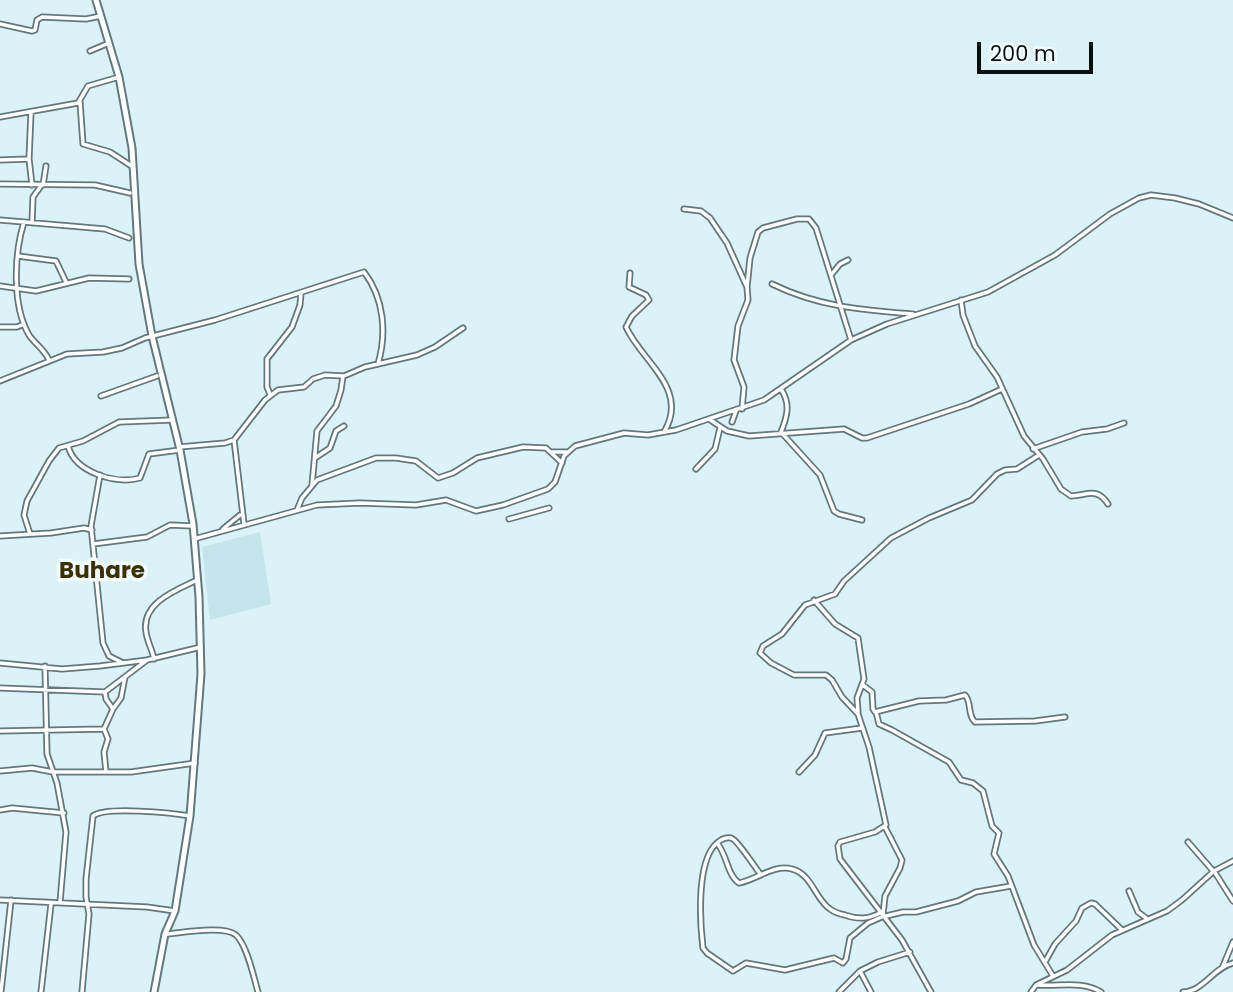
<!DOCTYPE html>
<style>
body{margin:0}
#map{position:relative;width:1233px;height:992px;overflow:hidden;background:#dbf2f8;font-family:Poppins,sans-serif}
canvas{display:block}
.scale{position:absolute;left:977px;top:42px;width:116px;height:32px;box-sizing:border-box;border:4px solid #070f11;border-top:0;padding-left:9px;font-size:21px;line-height:24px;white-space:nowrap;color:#070f11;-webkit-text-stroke:5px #f3fcff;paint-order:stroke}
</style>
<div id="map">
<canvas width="1233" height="992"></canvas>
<div class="scale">200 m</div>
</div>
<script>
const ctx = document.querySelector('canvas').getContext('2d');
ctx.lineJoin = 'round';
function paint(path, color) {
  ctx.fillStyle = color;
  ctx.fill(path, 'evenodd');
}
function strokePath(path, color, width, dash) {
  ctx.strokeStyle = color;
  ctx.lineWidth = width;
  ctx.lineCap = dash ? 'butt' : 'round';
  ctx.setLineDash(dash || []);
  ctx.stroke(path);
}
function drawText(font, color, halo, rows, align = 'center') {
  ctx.font = font + ' Poppins,sans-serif';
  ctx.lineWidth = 7;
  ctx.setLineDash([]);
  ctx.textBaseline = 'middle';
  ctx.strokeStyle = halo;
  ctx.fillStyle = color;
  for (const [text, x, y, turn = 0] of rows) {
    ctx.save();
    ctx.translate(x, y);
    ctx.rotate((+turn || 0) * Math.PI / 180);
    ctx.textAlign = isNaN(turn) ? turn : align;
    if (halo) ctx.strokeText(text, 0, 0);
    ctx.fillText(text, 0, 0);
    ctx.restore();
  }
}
paint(new Path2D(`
 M 260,532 L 271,604 L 210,620 L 202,547 Z`), '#c5e5ed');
const street = new Path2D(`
 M 0,24 L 32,31 L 35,30 L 37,20 L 42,17 L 86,19 L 101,16
 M 90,51 L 109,43
 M 80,102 L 83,144 L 110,152 L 133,167
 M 31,112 L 29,159 L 32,185
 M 0,117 L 78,103 L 88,86 L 119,77
 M 0,160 L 29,159
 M 0,184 L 95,185 L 130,193
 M 43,185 L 46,166
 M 684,209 L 701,211 L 710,218 L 727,243 L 747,287 L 748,300 L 738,326 L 734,360 L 744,387 L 742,409
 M 0,220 L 105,229 L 129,238
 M 24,222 C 14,254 12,306 29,335 C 35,344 44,349 49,360
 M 32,223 L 33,197 L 41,186
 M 18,256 L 56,261 L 66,282
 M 630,273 L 629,287 L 646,295 L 649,300 L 632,316 L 626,327 C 642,362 690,389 664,432
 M 831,275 L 840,264 L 848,260
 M 772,284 C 819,307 862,310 913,314
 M 0,286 L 36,291 L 89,278 L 129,279
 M 747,287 L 750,258 L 758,232 L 763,228 L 797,219 L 809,219 L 816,228 L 851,340
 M 961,300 L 963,315 L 975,346 L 997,377 L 1024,436 L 1043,459 L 1061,489 L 1071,496 C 1088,495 1097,487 1108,504
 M 0,327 L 17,327 L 24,324
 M 0,381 L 67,354 L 103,352 L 122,348 L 145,338 L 215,320 L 364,272 C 384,298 387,333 378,364
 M 781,389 C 791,404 787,417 781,432 L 820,475 L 834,511 L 839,514 L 862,520
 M 270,394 L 267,387 L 267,359 L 292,327 L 300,305 L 301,293
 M 101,396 L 157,376
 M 709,419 L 727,431 L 749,436 L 844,429 L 862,438 L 867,438 L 969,404 L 1002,389
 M 732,422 L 736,411
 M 234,440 L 244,524
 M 68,446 C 75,472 115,485 140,478 L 149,454 L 180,450
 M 179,447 L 225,443 L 234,440 L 265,400 L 278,390 L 304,387 L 313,379 L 325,375 L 344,376 L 365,367 L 417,355 L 435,347 L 463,328
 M 1033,449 L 1082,432 L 1107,429 L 1124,423
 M 552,452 L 568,452
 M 315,458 L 330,448 L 336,431 L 344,426
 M 696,469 L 715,449 L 720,428
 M 100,475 L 91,526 L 103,643 L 109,656 L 123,663
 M 312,485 L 317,431 L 336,406 L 341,390 L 343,376
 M 297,510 L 302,498 L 317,480 L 376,458 L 396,458 L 416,461 L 438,478 L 453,473 L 477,458 L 523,447 L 546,448 L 562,463
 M 509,519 L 549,508
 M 223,529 L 240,515
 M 30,534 L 24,515 L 27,501 L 49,461 L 59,448 L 83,441 L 119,422 L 172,420
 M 0,536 L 51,533 L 84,528 L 92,530
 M 194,539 L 317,505 L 360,503 L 416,505 L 446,500 L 476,511 L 503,505 L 548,489 L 555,482 L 564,456 L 575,446 L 624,433 L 648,435 L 676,430 L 764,400 L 851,340 L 887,324 L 988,292 L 1055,255 L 1110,214 L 1139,198 L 1151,195 L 1175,198 L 1199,204 L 1233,218
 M 93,544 L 147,537 L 170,525 L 193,526
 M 814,600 L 835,624 L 858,638 L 864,679 L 857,698 L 858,712
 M 154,659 C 152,649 147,641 146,632 C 141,603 176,590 197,580
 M 0,663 L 62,669 L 100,666 L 147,660 L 201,647
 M 45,666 L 47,754 L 57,783 L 66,832 L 60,902
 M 863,685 L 872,692 L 873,709 L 875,712 L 919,701 L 946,700 L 965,695 C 972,702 967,715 975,722 L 1035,721 L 1065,717
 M 0,688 L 105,692
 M 113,709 L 121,698 L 125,677
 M 876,712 L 879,724 L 892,730 L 949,762 L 961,780 L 973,783 L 983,791 L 992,826 L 999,833 L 994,854 L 1008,876 L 1034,945 L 1053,976
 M 104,729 L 108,739 L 104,752 L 106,772
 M 0,731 L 104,729 L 113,709 L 106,699 L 105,692 L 147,660
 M 0,771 L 32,768 L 53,772 L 131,772 L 195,763
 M 799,772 L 815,755 L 825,733 L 862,728
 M 0,810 L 12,808 L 64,813
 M 1188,842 L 1214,872
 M 717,843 C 727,854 727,875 739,883 C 756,880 774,864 792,869 C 812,874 815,899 830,909 C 834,912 840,914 845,915 C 859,920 869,919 882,912
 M 1214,871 L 1233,901
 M 761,875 C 756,869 737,839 731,838 C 727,837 724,838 721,840 C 695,854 700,923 703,948 L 707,953 L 733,971 L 746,963 L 785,970 L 834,958 L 843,963 L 846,959 L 850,938 L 868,923 L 884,916
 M 1129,891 L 1138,912 L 1146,918
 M 0,900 L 147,907 L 175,911
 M 883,914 L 885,896 L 900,868 L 902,860 L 885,827
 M 886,916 L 903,912 L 916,912 L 958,901 L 976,892 L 1011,886
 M 165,934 C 181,933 224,925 236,935 C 247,945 254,978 258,992
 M 1045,962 L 1055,944 L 1076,921 L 1082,908 L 1091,903 L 1095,904 L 1121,929
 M 1223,966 L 1233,942
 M 860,971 L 871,992
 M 1038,985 C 1059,987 1081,980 1101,992
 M 1,992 L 11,900
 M 41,992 L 51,904
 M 82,992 L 89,914 L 86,897 L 86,879 L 93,816 C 105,806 172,813 190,816
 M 839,992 L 860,971 L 878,962 L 910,952
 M 931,992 L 902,940 L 840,859 L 838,846 L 840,842 L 875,832 L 886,825 L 869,747 L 858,714 L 842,697 L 832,680 L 826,675 L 794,675 L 771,663 L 760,653 L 763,646 L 782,634 L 805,605 L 835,594 L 844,581 L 891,538 L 929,518 L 972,500 L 997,474 L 1005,470 L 1017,469 L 1039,455
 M 1031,992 L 1036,985 L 1067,970 L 1112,935 L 1167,911 L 1182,900 L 1214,871 L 1233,861
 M 1183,992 C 1204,991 1213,968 1233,963`);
const secondary = new Path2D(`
 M 96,0 L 119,77 L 132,148 L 139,264 L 152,336 L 180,450 L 193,524 L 199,597 L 201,674 L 190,816 L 175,911 L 165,934 L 154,992`);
strokePath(street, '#63787d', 7);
strokePath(secondary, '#63787d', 9);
strokePath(street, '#fff', 3.5);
strokePath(secondary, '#fff', 5);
drawText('bold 23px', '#3b3004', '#f3fcff', [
 ["Buhare",102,572]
]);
</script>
